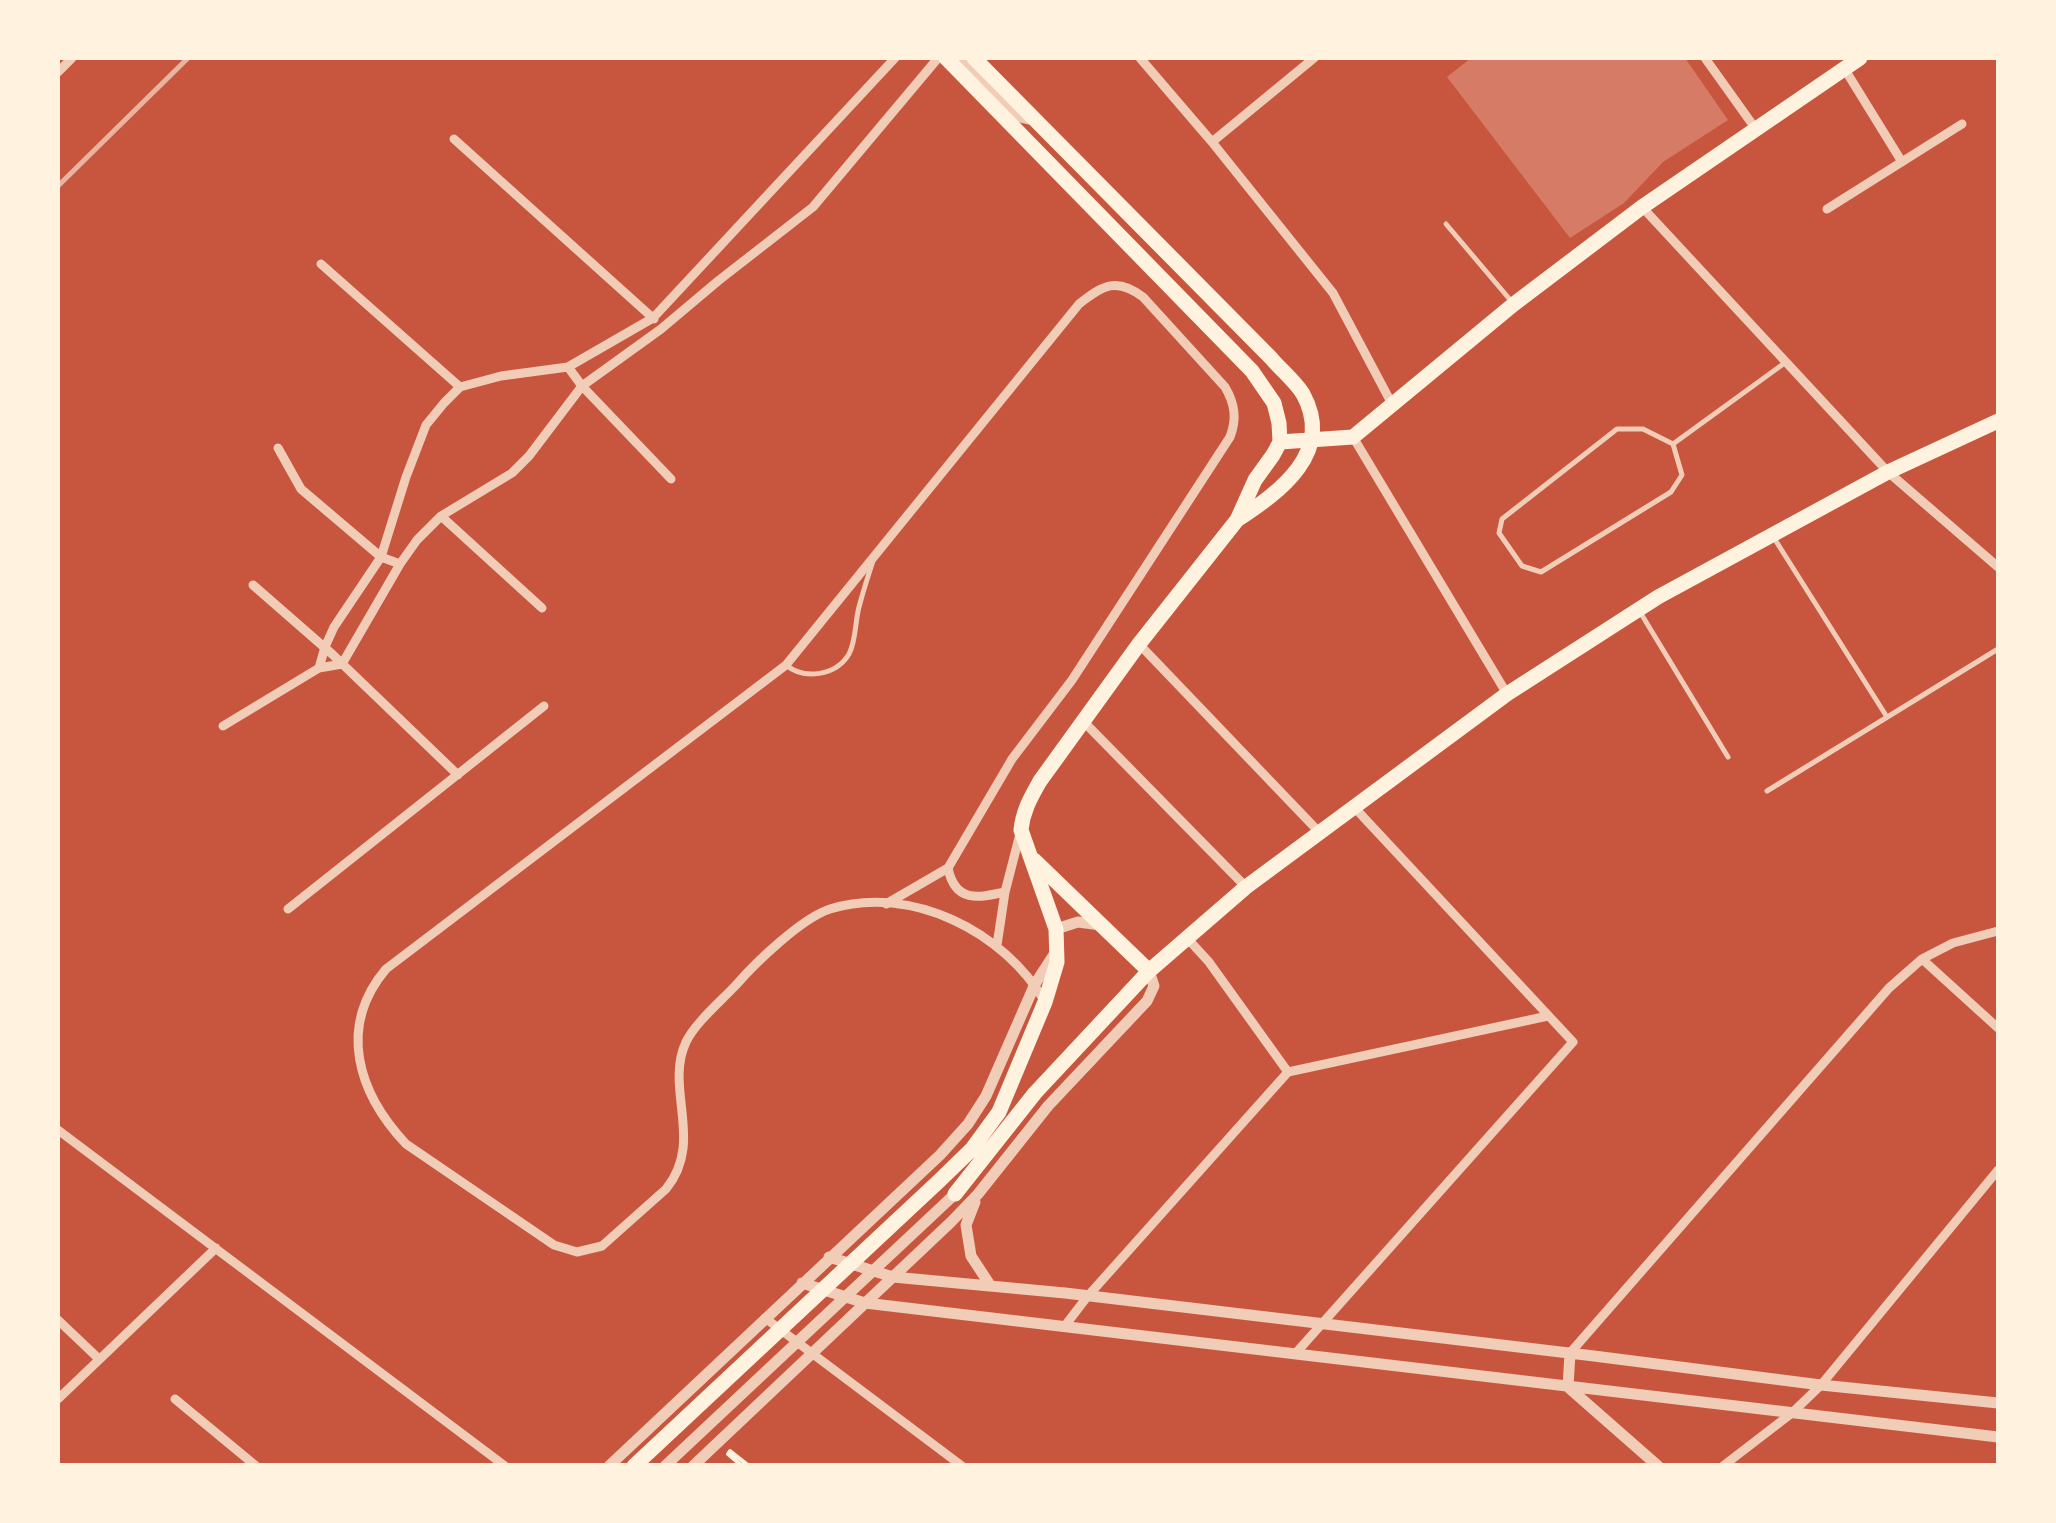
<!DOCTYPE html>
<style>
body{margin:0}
#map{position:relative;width:2056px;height:1523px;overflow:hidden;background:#c8553d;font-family:Raleway,sans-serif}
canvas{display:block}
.frame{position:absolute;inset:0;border:60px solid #fff3e0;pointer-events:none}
</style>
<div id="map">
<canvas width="2056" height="1523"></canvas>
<div class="frame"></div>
</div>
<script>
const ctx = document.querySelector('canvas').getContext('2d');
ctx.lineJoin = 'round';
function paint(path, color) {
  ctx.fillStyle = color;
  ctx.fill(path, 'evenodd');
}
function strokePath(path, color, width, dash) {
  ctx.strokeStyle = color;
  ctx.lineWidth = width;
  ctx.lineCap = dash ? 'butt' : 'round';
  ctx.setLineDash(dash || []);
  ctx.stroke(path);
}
paint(new Path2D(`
 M 1471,58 L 1685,58 L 1728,120 L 1663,162 L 1624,203 L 1570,238 L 1447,77 Z`), '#d67c66');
strokePath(new Path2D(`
 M 742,1466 L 728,1454 L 730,1451 L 749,1466`), '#fff3e0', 4);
strokePath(new Path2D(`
 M 1446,224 L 1512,302
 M 1617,429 L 1643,429 L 1673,444 L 1682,475 L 1671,492 L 1541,572 L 1522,566 L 1499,533 L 1502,519 Z
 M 1673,444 L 1786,362
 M 1774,538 L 1887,717
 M 1640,612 L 1728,757
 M 786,665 C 804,680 836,676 849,654 C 856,641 855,622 859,607 C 863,592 868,576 873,561
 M 1767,791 L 1998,649`), '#f1ccb7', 5);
strokePath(new Path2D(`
 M 1140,58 L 1212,142 L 1333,293 L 1392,404
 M 1705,58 L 1755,128
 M 1844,68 L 1902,162
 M 58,72 L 72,58
 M 454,139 L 654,319
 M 1212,142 L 1314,58
 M 1642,207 L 1888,472 L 1998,567
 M 1827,209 L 1962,124
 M 321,264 L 460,387
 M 568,367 L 582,386 L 671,479
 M 1353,437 L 1507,694
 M 278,448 L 301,489 L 381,557 L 400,564
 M 441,516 L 542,608
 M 253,585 L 332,654 L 458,775
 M 1139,644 L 1320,833
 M 319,668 L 325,647 L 334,627 L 381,557 L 406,477 L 426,425 L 444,403 L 460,387 L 501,376 L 568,367 L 653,318 L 895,58
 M 1084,722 L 1246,887
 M 223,726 L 319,668 L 342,664 L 400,564 L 417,540 L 441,516 L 512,473 L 529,456 L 582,386 L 661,329 L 718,281 L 813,207 L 938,58
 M 948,868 C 955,903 978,898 1005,892 L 1020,834
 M 886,904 L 948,868 L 1012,759 L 1072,680 L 1230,437 C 1237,419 1235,404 1225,387 L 1143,297 C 1117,277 1103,285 1079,304 L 786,665 L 386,969 C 337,1027 358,1093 406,1144 L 554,1245 L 577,1252 L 602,1246 L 666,1189 C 705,1141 664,1089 686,1042 C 695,1023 721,1001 736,985 C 756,962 802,918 830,909 C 911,884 1005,932 1045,1002
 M 288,909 L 544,706
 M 1187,938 L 1209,962 L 1288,1072
 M 997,945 L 1005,892
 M 1922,959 L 1998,1028
 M 1288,1072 L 1548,1016
 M 58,1130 L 505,1466
 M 765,1318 L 962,1466
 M 58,1320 L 99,1359
 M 1064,1327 L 1087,1297 L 1288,1072
 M 1570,1353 L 1889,988 L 1922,959 L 1953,943 L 1998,931
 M 1295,1354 L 1573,1042 L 1354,807
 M 58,1399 L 216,1248
 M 175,1399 L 256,1466
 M 1723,1466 L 1792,1413 L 1821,1385 L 1998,1170`), '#f1ccb7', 9);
strokePath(new Path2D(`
 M 959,58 L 1020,117 L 1033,120
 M 1056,929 L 1078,922 L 1101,925
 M 975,1202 L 966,1225 L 971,1256 L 990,1285
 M 829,1257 L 893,1277 L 1065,1293 L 1594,1356 L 1821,1385 L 1998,1403
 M 802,1283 L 865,1303 L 1998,1437
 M 1570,1353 L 1568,1387 L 1658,1466
 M 609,1466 L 940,1155 L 968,1124 L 986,1096 L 1035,984 L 1055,953
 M 665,1466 L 955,1194
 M 693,1466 L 951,1222 L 978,1194 L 1048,1106 L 1147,1001 L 1154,986 L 1149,971`), '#f1ccb7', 11);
strokePath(new Path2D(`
 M 974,58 L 1271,358 C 1281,370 1295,381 1303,394 C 1335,452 1280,492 1237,520
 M 1280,442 L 1353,437 L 1514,304 L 1642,207 L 1860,58
 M 1034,860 L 1149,971
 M 955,1194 L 1035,1093 L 1149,971 L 1246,887 L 1507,694 L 1658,597 L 1888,472 L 1998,421
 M 634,1466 L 939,1181 L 972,1149 L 999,1112 L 1045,1002 L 1057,962 L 1056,929 L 1021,830 C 1023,810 1031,797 1040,781 L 1139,644 L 1237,520 L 1255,480 L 1273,455 L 1280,442 L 1279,423 L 1274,403 L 1252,371 L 946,58`), '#fff3e0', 15);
strokePath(new Path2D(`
 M 58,186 L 188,58`), '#e9b49f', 5);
</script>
